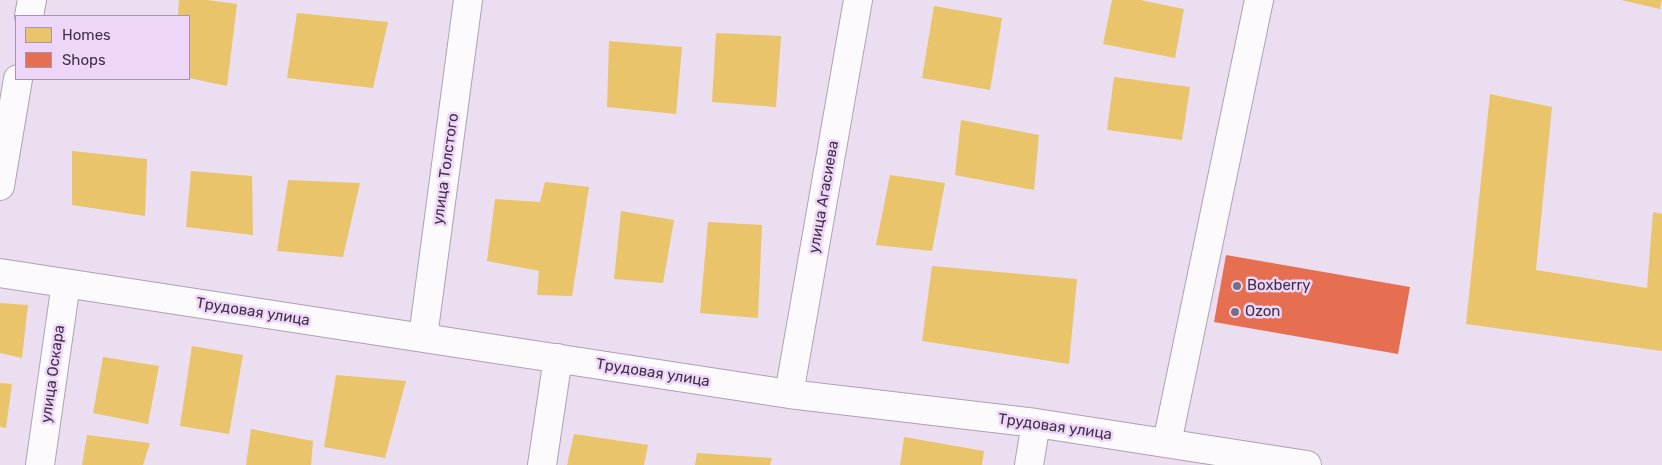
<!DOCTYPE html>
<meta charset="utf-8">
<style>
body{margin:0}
#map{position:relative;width:1662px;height:465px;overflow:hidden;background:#ebdef1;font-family:Rubik,sans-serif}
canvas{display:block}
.legend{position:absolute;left:15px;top:15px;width:175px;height:65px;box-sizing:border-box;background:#eed6f9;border:1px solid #a894b2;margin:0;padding:6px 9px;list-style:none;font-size:15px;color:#403047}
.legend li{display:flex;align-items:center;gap:10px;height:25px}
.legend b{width:25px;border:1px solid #a894b2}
</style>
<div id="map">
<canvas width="1662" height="465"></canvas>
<ul class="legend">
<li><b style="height:14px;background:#e9c46a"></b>Homes</li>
<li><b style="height:14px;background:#e76f51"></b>Shops</li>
</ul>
</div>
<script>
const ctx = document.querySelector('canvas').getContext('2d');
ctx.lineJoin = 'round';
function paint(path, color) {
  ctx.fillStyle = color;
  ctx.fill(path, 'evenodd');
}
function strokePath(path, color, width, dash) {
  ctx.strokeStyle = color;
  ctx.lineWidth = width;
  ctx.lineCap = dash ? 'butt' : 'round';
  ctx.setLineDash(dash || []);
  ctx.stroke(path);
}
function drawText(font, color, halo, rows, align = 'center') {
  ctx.font = font + ' Rubik,sans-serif';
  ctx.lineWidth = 5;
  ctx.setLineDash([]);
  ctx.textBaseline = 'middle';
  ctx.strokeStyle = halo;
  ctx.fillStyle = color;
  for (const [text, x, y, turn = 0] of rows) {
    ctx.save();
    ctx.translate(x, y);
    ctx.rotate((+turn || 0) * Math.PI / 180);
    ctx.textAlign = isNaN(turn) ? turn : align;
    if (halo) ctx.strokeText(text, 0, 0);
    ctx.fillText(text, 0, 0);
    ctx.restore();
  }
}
paint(new Path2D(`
 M 179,0 L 207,0 L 237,4 L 227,86 L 189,78 L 189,16 L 178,16 Z
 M 1112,0 L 1140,0 L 1184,9 L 1175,58 L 1103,44 Z
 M 1621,0 L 1662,0 L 1660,9 Z
 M 934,6 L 1002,18 L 990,90 L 922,78 Z
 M 297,13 L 388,22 L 373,88 L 287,78 Z
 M 716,33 L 781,36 L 776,107 L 712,102 Z
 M 609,41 L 682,47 L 676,114 L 607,107 Z
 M 1114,77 L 1190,87 L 1182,140 L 1107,130 Z
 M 1490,94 L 1552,107 L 1536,270 L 1647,288 L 1653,212 L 1662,214 L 1662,351 L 1466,324 Z
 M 961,120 L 1039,135 L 1034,190 L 955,175 Z
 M 72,151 L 147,159 L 145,216 L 72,205 Z
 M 191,171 L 252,176 L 253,235 L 186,227 Z
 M 890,175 L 945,183 L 932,251 L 876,245 Z
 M 288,180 L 360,183 L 343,257 L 277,251 Z
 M 545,182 L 589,187 L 572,296 L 537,295 L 539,271 L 487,261 L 495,199 L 540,202 Z
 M 621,211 L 674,220 L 663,283 L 614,279 Z
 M 708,222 L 762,225 L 758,318 L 700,313 Z
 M 932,266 L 1077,279 L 1069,364 L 922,341 Z
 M 0,303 L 28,305 L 22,358 L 0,353 Z
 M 192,346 L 243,355 L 229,434 L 180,426 Z
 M 103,357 L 159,366 L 148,424 L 93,413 Z
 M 336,375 L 406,381 L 385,458 L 324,447 Z
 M 0,383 L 12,384 L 6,428 L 0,427 Z
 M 251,429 L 313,441 L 311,465 L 246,465 Z
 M 574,434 L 648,445 L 644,465 L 567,465 Z
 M 87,435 L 150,443 L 143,465 L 82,465 Z
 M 904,437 L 984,451 L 982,465 L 900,465 Z
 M 697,453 L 772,458 L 770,465 L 695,465 Z`), '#e9c46a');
paint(new Path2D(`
 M 1226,255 L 1410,287 L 1398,354 L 1214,322 Z`), '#e76f51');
const street = new Path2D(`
 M 29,16 L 32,0
 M 0,186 L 18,79
 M 0,273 L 789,394 L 1036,423 L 1307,465
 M 423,337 L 468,0
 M 789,394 L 858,0
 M 1167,443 L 1259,0
 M 40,465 L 66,283
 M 542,465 L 558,358
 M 1029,465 L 1036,423`);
strokePath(street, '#ada1b3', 30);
strokePath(street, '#fcfafd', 28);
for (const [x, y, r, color] of [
 [1237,286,5,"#7c6d82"],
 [1235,312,5,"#7c6d82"]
]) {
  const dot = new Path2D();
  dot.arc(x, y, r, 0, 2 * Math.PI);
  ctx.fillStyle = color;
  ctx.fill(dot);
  strokePath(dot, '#eed6f9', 2);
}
drawText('15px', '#403047', '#eed6f9', [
 ["улица Толстого",446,169,-82],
 ["улица Агасиева",824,197,-80],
 ["Трудовая улица",253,312,9],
 ["Трудовая улица",653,373,9],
 ["улица Оскара",53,374,-82],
 ["Трудовая улица",1055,427,8]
]);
drawText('15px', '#403047', '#eed6f9', [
 ["Boxberry",1247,286],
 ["Ozon",1245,312]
], 'left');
</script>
